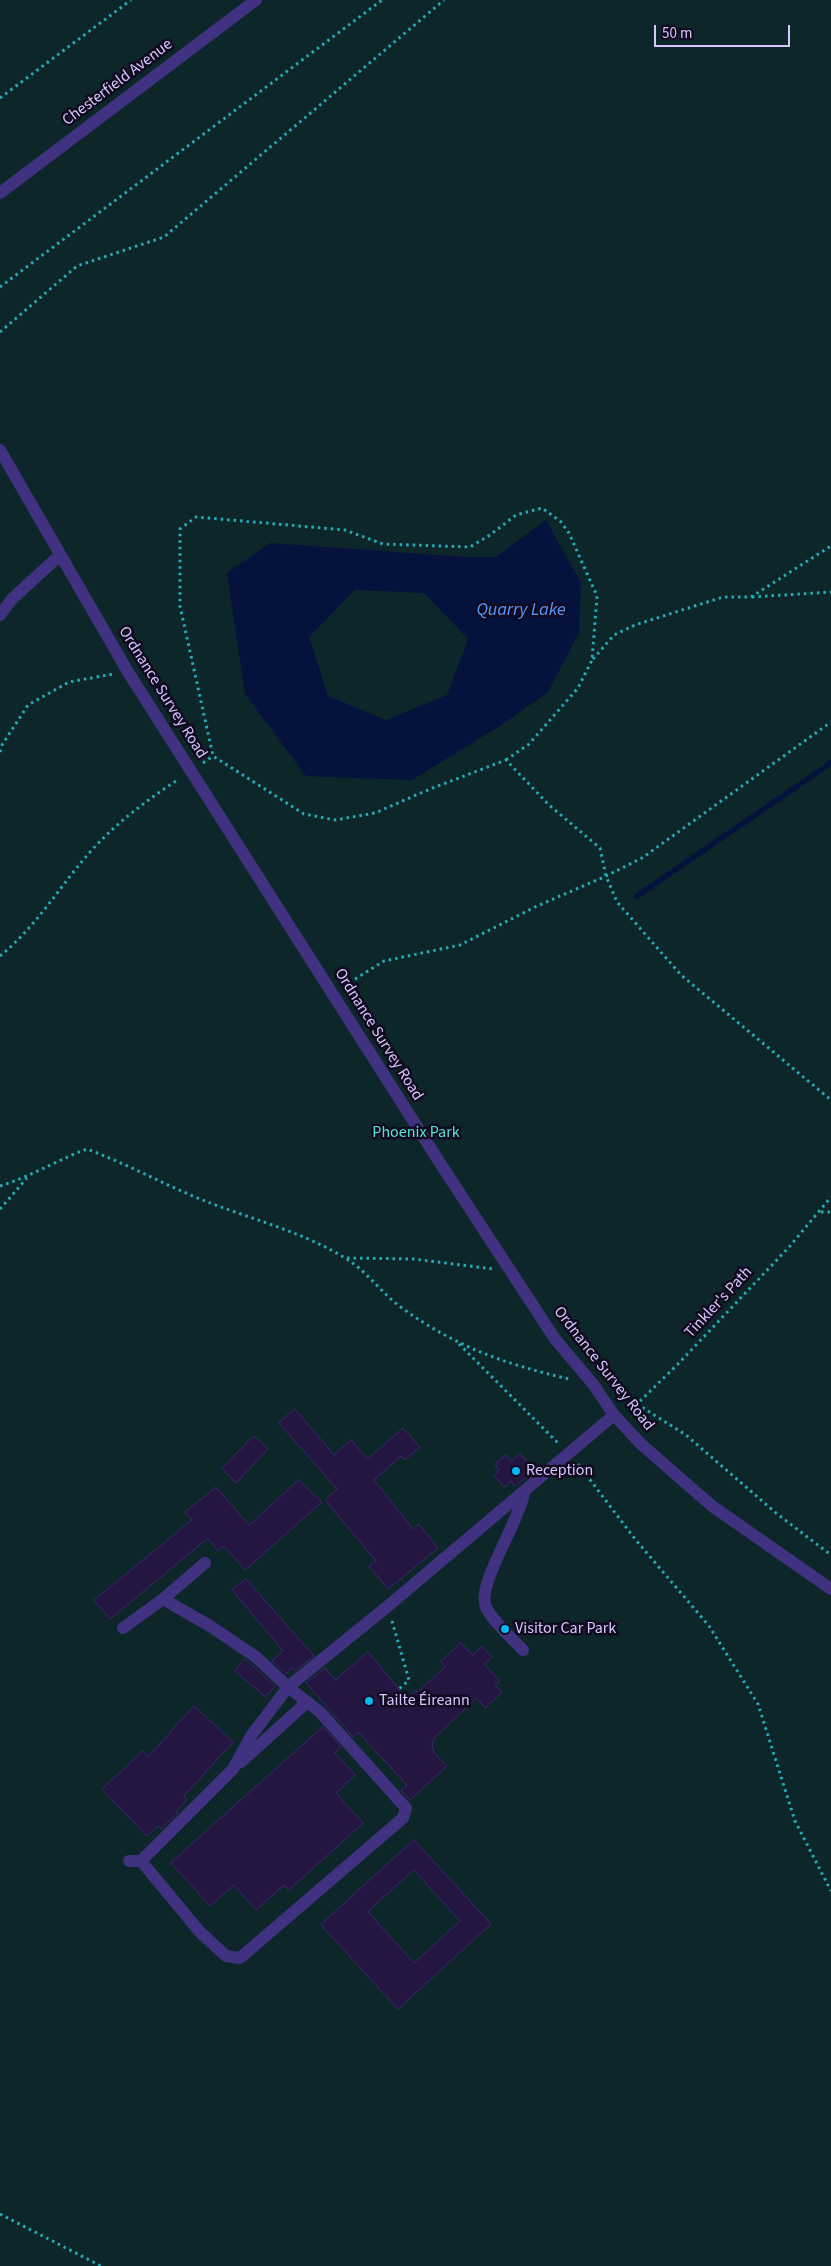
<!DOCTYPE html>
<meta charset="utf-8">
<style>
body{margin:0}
#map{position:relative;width:831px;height:2266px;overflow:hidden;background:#110a1f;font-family:"Source Sans 3",sans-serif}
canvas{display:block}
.scale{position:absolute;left:654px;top:25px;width:136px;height:22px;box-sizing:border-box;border:2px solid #d6c8ff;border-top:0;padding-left:6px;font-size:15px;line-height:18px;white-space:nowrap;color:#d6c8ff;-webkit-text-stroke:4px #110a1f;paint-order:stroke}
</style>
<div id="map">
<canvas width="831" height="2266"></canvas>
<div class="scale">50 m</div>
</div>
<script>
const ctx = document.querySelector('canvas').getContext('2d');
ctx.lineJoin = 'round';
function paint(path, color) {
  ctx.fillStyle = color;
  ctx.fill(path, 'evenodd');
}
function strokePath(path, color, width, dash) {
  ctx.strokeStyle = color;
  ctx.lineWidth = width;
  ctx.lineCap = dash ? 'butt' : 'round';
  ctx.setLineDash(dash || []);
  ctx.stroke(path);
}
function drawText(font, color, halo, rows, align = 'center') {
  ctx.font = font + ' "Source Sans 3",sans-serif';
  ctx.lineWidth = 5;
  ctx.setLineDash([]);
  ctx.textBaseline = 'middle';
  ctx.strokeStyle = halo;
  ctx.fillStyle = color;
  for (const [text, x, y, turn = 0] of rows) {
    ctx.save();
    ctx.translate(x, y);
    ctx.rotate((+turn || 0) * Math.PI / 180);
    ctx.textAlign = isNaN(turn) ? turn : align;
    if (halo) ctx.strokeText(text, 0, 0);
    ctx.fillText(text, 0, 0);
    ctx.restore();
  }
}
paint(new Path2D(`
 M 0,0 L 831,0 L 831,2266 L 0,2266 Z`), '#0d2629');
paint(new Path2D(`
 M 546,520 L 581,583 L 579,633 L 548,692 L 500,726 L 412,780 L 306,776 L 245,694 L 227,573 L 270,543 L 465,557 L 496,557 ZM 355,590 L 424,593 L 468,639 L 447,695 L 386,720 L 328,696 L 309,637 Z`), '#05123d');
strokePath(new Path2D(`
 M 637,896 L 831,763`), '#05123d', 5.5);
const building = new Path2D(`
 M 295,1409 L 334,1455 L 351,1440 L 368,1459 L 403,1428 L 420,1447 L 405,1460 L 401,1456 L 374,1480 L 413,1529 L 419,1524 L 438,1548 L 388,1589 L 369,1566 L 376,1561 L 325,1500 L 337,1489 L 279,1423 Z
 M 254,1436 L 268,1449 L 236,1483 L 222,1469 Z
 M 520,1454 L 534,1471 L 515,1486 L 511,1481 L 504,1487 L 494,1475 L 499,1470 L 495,1464 L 506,1455 L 511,1461 Z
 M 299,1480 L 322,1502 L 245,1570 L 224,1546 L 218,1551 L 208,1538 L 110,1619 L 94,1600 L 192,1520 L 185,1512 L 216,1487 L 249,1525 Z
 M 246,1579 L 314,1656 L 295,1671 L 292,1667 L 286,1674 L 272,1661 L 283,1651 L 232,1590 Z
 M 461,1643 L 473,1655 L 482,1646 L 492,1657 L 484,1664 L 500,1681 L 495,1685 L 502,1692 L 485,1708 L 477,1698 L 437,1735 L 432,1743 L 434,1753 L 447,1766 L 410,1800 L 401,1790 L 407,1785 L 358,1732 L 353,1737 L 306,1683 L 325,1668 L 335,1680 L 368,1652 L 407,1699 L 416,1690 L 418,1692 L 445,1667 L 441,1662 Z
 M 245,1659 L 275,1686 L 266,1697 L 235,1671 Z
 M 194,1706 L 233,1742 L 184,1796 L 187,1800 L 176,1811 L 178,1813 L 161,1829 L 158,1826 L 147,1836 L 102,1789 L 143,1751 L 148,1757 Z
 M 323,1727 L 341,1747 L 335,1753 L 355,1775 L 336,1793 L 363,1823 L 289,1890 L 284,1885 L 256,1910 L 234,1885 L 210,1906 L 171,1863 Z
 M 414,1840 L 491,1924 L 398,2009 L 321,1925 ZM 414,1870 L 460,1921 L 414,1963 L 368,1912 Z`);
paint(building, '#241541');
strokePath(building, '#3e266f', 1);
strokePath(new Path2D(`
 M 0,98 L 131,0
 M 0,287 L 382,0
 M 0,332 L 77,266 L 164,237 L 444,0
 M 752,597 L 831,592
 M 593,659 L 614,635 L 635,625 L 723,597 L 751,597 L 831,546
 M 0,752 L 2,745 L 28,705 L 69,682 L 113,674
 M 506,760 L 529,744 L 578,688 L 592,660 L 597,596 L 569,533 L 560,521 L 542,508 L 516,515 L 490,535 L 470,547 L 383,544 L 345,530 L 196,517 L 180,529 L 180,606 L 213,756 L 304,814 L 335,820 L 375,813 L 430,789 L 506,760 L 549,805 L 600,848 L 606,876 L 617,902 L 681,975 L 831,1100
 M 203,763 L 213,756
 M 0,956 C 36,927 60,886 90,852 C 117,822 147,800 179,779
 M 344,986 L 384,961 L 460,945 L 535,907 L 606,876 L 642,858 L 831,722
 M 0,1186 C 30,1177 57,1160 87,1149 C 127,1164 165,1185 205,1201 C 251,1219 303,1232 345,1258 C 367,1271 382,1294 402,1308 C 456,1347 505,1364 569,1379
 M 0,1209 L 27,1178
 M 821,1212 L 831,1212
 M 347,1258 L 414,1259 L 493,1269
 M 459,1344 L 558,1443
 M 637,1404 L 686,1435 L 776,1513 L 831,1555
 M 629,1408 L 637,1404 L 678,1364 L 790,1246 L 831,1197
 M 578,1464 L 635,1539 L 709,1626 L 758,1704 L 795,1821 L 831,1891
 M 392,1621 L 409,1680 L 399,1689
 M 0,2214 L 101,2266`), '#24acb7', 3, [2.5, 4]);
strokePath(new Path2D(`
 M 0,193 L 256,0
 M 0,450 L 128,672 L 440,1163 L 555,1339 L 593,1384 L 614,1415 L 641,1444 L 712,1506 L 831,1589
 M 0,615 L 12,599 L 60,555
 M 163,1599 L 205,1563
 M 123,1628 L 163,1599 L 210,1626 L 256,1657 L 288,1687 L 388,1606 L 614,1415
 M 523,1650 C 511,1637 493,1622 486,1607 C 476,1585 519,1523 524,1493
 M 241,1762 L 306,1703
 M 129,1861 L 141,1861 L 233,1769 L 251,1736 L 288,1687 L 320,1712 L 406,1808 L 403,1818 L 240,1958 L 226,1956 L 200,1932 L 141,1861`), '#403281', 12);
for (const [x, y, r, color] of [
 [516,1471,5,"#00baf3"],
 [505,1629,5,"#00baf3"],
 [369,1701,5,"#00baf3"]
]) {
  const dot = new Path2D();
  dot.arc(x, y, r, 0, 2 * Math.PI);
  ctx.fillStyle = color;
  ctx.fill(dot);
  strokePath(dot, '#110a1f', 2);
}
drawText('16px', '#d6c8ff', '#110a1f', [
 ["Chesterfield Avenue",118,83,-37],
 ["Ordnance Survey Road",162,693,58],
 ["Ordnance Survey Road",378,1035,58],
 ["Tinkler's Path",719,1303,-47],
 ["Ordnance Survey Road",603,1369,52]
]);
drawText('16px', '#4ce7d5', '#110a1f', [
 ["Phoenix Park",416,1133]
]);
drawText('16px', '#d6c8ff', '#110a1f', [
 ["Reception",526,1471],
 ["Visitor Car Park",515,1629],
 ["Tailte Éireann",379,1701]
], 'left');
drawText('italic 18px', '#569aff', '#110a1f', [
 ["Quarry Lake",521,611]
]);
</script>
